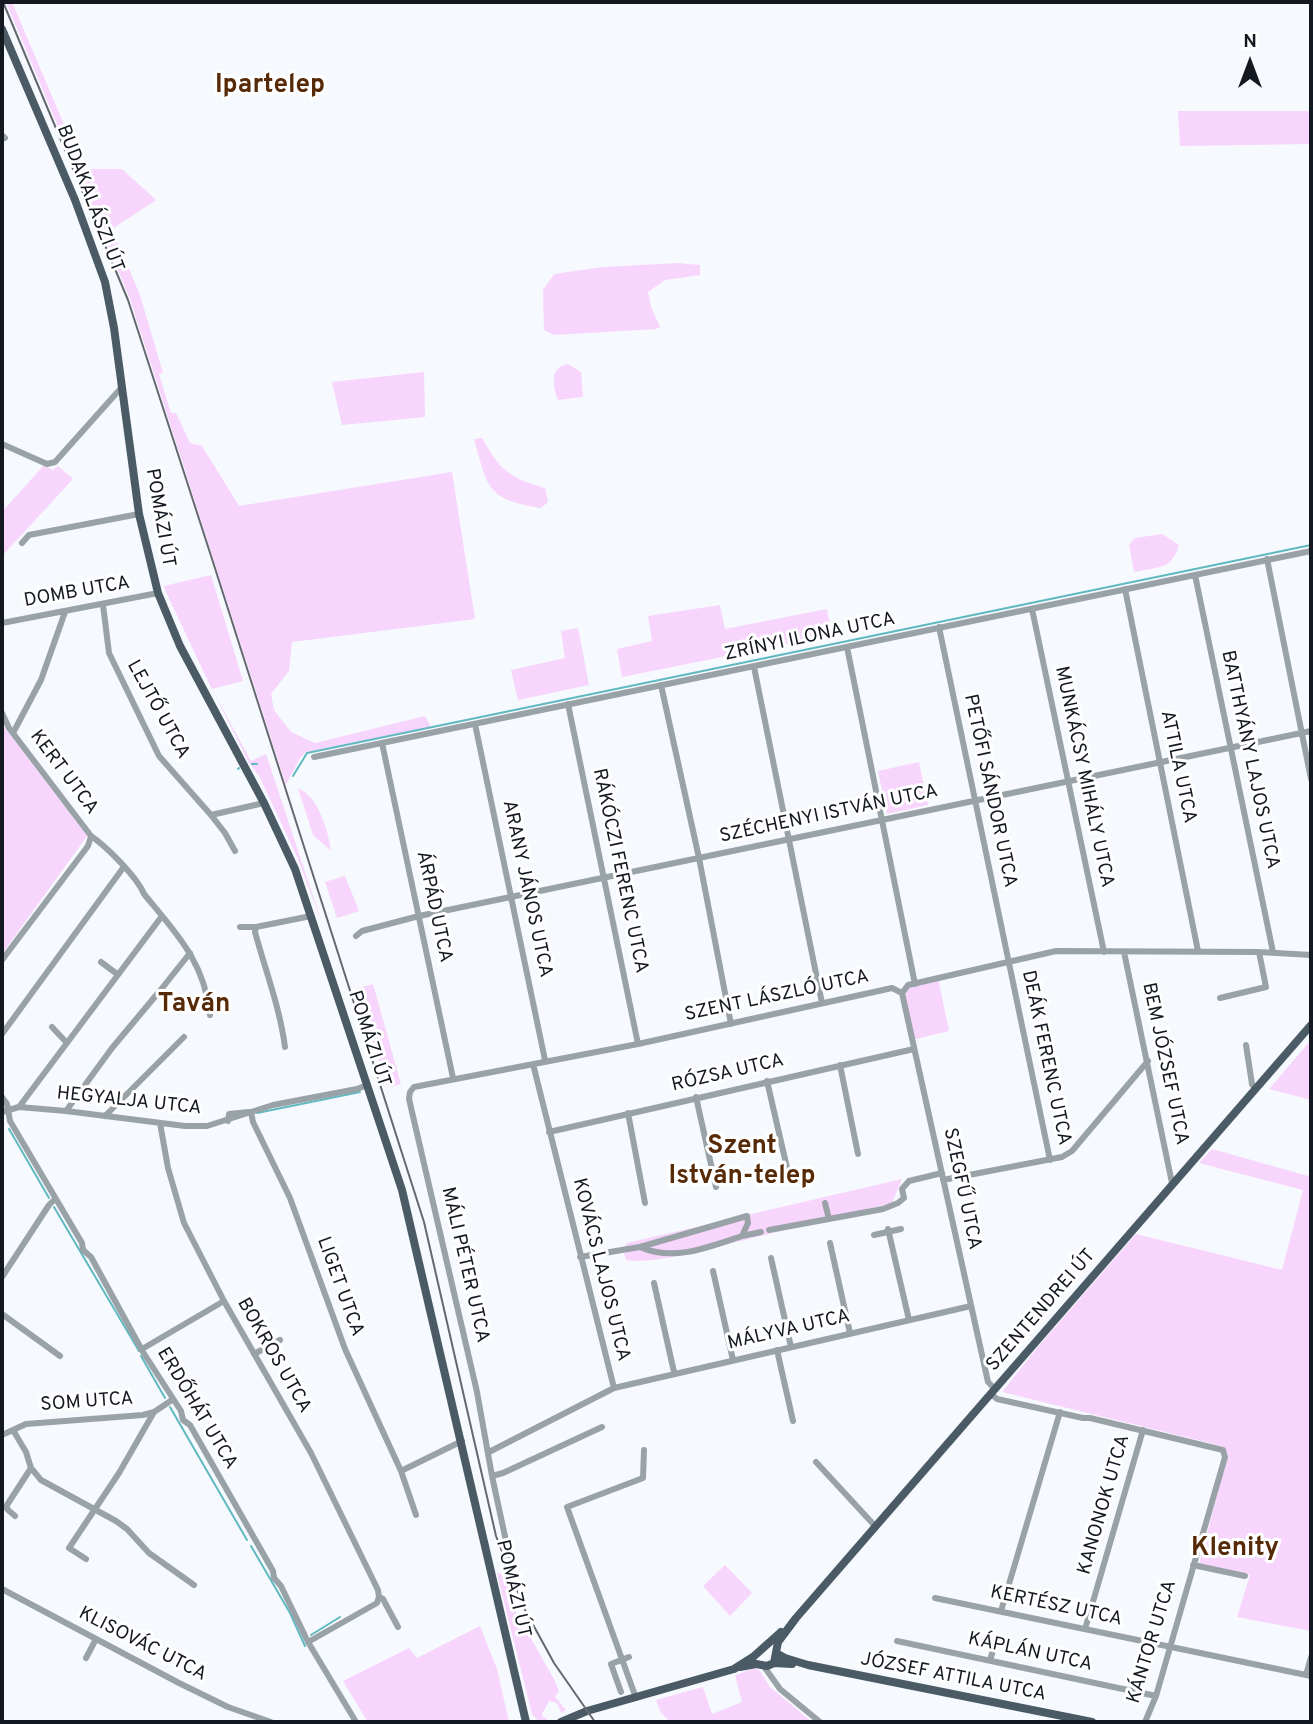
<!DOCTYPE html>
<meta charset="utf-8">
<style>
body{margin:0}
#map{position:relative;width:1313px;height:1724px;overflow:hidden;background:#f6f9fd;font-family:Overpass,sans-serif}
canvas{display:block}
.frame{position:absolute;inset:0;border:4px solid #141820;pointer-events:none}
.north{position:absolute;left:1215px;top:28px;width:70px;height:70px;-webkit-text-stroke:5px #fff;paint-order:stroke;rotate:0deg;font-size:19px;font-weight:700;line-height:28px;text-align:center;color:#141820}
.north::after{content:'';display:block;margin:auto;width:24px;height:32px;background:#141820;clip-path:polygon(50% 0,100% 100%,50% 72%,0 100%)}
</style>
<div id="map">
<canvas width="1313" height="1724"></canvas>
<div class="frame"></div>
<div class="north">N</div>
</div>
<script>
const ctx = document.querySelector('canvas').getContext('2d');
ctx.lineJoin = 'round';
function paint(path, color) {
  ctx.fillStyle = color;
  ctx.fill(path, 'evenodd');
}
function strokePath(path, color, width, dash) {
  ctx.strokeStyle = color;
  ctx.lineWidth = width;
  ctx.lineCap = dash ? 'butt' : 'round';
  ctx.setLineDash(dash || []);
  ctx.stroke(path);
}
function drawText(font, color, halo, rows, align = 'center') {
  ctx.font = font + ' Overpass,sans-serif';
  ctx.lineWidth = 6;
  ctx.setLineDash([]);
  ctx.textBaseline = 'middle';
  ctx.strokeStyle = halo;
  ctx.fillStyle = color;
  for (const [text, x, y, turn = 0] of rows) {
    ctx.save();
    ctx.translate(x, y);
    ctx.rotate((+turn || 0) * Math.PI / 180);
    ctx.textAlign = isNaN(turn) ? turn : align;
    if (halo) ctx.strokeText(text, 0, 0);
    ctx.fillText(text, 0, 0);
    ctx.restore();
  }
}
paint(new Path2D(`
 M 6,2 L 12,2 L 83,169 L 122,169 L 156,200 L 112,229 L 140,295 L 163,373 L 159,374 L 171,413 L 176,413 L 190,443 L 202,446 L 239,506 L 452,472 L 475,619 L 292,642 L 289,671 L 271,694 L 274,710 L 291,732 L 315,743 L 425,716 L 431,727 L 306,752 L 300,758 L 286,785 L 130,299 Z
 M 1178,111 L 1311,111 L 1311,144 L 1180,146 Z
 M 678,263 L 700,265 L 700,275 L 665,280 L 648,292 L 651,307 L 660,327 L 656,329 L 554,335 L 544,330 L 543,290 L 554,274 L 603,267 Z
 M 568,364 L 581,372 L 583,397 L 558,400 C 553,386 549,367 568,364 Z
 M 424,372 L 425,417 L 342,425 L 332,382 Z
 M 482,438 C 501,471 508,477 545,488 L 548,502 L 541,508 C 486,499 488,488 474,439 Z
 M 44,465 L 53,470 L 58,466 L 73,479 L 2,556 L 2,512 Z
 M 1162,534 L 1179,545 C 1172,570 1157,567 1134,572 L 1129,545 L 1135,538 Z
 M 211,575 L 243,681 L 212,689 L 251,761 L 266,754 L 322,923 L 297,857 L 259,776 L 249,763 L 206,677 L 166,592 L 164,586 Z
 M 720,605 L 725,629 L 827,609 L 832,635 L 622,677 L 617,649 L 652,641 L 648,616 Z
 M 578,628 L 589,685 L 518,700 L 511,670 L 565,658 L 561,631 Z
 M 2,724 L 87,836 L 2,954 Z
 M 919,762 L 928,805 L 887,814 L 878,771 Z
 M 298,788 C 319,797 328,831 331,851 L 313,835 Z
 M 345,876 L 359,911 L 337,918 L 325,882 Z
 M 938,978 L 949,1031 L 912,1040 L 902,993 L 908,985 Z
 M 373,984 L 401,1084 L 391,1087 L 386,1084 L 355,989 Z
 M 1311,1040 L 1311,1100 L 1269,1089 Z
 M 1212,1149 L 1308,1176 L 1311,1168 L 1311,1631 L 1237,1617 L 1250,1575 L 1199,1564 L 1228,1454 L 1222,1446 L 1002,1392 L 1037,1348 L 1136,1234 L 1282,1270 L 1303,1190 L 1199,1163 Z
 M 902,1179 L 892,1203 L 693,1253 C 672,1257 647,1263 626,1260 L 623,1249 L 627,1243 Z
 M 725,1565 L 752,1593 L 730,1616 L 703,1586 Z
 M 503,1573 L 516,1612 L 555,1681 L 559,1691 L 555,1697 L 566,1710 L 561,1713 L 557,1703 L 549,1701 L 542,1714 L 543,1718 L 547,1718 L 546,1722 L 538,1721 L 532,1714 L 497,1574 Z
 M 480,1626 L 497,1669 L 509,1722 L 368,1722 L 343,1681 L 409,1648 L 417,1658 Z
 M 755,1668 L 760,1671 L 770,1687 L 812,1722 L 670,1722 L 660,1711 L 656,1700 L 703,1687 L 712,1714 L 742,1702 L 735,1675 Z`), '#f8d5fd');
strokePath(new Path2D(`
 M 252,764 L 257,764
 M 238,769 L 239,768
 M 293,776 L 307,753 L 1311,545
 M 257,1113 L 360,1092
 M 9,1129 L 49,1198
 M 54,1207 L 139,1351
 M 141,1356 L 165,1398
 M 170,1407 L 247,1540
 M 251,1546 L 290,1613 L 305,1646
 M 311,1635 L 340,1617`), '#60b9c1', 2);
strokePath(new Path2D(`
 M 2,135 L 5,138
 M 2,444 L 47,464 L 55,462 L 122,387
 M 22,543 L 29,535 L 139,514
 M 1267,559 L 1311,779
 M 1195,575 L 1273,952
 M 1125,589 L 1198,951
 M 103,605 L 109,653 L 159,756 L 211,815 L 225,833 L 235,851
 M 1032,609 L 1104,952
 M 2,623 L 158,593
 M 939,627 L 1050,1160
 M 847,647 L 915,984
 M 754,667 L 822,1003
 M 661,685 L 699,858 L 731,1024
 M 568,704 L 638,1044
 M 2,713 L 9,728 L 91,836 C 106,846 137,877 144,894 C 176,933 205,962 210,1015
 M 475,724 L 545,1060
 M 13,733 L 41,680 L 65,612
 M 382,743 L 453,1078
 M 314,757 L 1311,551
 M 211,815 L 264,803
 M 240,927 L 256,927 L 311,916
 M 256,927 L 255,932 C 265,969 280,1008 285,1047
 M 356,936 L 362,931 L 419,916 L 1311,731
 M 1124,952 L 1172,1183
 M 2,960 L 88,846 L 91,836
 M 101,962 L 117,974
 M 159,992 L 190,953
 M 902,993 L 908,985 L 1056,951 L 1259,952 L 1311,955
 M 902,993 L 988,1382 L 995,1389
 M 1220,998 L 1266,987 L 1259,952
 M 52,1027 L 66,1042
 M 2,1034 L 123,868
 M 1246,1045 L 1252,1084 L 1255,1089
 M 840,1065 L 858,1154
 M 767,1081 L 788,1172
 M 2,1097 L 7,1104 L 10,1121 L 82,1243 L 83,1250 L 91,1257 L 143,1352 L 181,1411 L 183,1420 L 190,1425 L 273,1571 L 274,1578 L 281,1586 L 308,1642 L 356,1722
 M 696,1097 L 716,1187
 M 19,1107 L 162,916
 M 66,1111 L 112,1048 L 158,993
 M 2,1112 L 19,1107 L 66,1111 L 185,1126 L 207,1126 L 273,1105 L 357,1089 L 367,1085
 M 251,1112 L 253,1122 L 290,1198 L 345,1349 L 401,1471 L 416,1515
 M 628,1113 L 645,1203
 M 105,1116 L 184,1037
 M 228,1121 L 229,1114 L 249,1112
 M 160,1123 L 168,1168 L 184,1223 L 224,1301 L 311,1453 L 378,1590 L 379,1597 L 383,1599 L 398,1627
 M 549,1132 L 914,1049
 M 943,1180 L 1062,1157 L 1072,1151 L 1148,1061
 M 825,1203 L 829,1219
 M 888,1229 L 909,1320
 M 769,1230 L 883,1209 L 898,1203 L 904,1198 L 902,1189 L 909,1181 L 942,1173
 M 874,1235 L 901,1229
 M 742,1236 L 761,1232
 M 830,1243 L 850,1333
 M 580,1257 L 640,1247 L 747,1216 L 748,1223 L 742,1236 C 709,1247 674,1262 640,1247
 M 771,1258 L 791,1347
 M 713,1271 L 733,1360
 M 2,1277 L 49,1205 L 55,1199
 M 654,1283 L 674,1372
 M 2,1314 L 60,1356
 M 142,1349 L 224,1301
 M 777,1350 L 793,1421
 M 254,1354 L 280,1340
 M 614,1388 L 971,1306
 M 991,1394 L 997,1399 L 1083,1418 L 1090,1418 L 1223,1450
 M 13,1430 L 26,1452 L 31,1468 L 41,1480 L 116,1521 L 127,1529 L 149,1553 L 194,1585
 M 2,1435 L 26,1424 L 143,1415 L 154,1412 L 172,1400
 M 489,1452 L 614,1388 L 533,1064
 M 816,1462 L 875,1526
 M 401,1471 L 462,1441
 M 492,1476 L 503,1473 L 602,1427
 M 15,1516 L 7,1509 L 7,1505 L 31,1468
 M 509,1555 L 492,1476 L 477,1392 L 409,1099 L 410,1092 L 414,1087 L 638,1044 L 892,988 L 902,993
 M 86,1559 L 69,1548 L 119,1473 L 154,1412
 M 1193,1565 L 1245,1576
 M 2,1589 L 179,1683 L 228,1707 L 271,1722
 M 935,1598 L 1311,1676
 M 1001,1611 L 1060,1412
 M 1085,1629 L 1143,1430
 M 897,1641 L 1156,1696
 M 308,1642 L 377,1603 L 379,1597
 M 86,1658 L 96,1639
 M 990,1660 L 996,1641
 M 763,1665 L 780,1689 L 820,1722
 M 1306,1675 L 1311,1657
 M 621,1692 L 611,1664 L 629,1657
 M 636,1698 L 567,1507 L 643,1478 L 644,1450
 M 1145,1722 L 1156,1696 L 1225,1457 L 1223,1450`), '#98a2a7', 6);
strokePath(new Path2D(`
 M 2,29 L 75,200 L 105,282 L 114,328 L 139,514 L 158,593 L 180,646 L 264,803 L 295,869 L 402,1190 L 526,1722
 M 776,1653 L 785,1658 L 808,1665 L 1092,1722
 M 774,1663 L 778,1642 L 796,1618 L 1311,1025
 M 740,1667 L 756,1664 L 767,1666 L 774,1663 L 792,1664
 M 561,1722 L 587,1711 L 734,1669 L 753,1657 L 781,1632`), '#4a5b65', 8);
strokePath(new Path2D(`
 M 3,2 L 128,300 L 213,562 L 424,1222 L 496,1536 L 525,1610 L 554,1663 L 595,1722`), '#65686f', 2);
drawText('19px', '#141820', '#fff', [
 ["BUDAKALÁSZI ÚT",89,199,69],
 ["POMÁZI ÚT",159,518,80],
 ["DOMB UTCA",77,593,-10],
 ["ZRÍNYI ILONA UTCA",810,638,-12],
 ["LEJTŐ UTCA",157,710,61],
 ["BATTHYÁNY LAJOS UTCA",1249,760,78],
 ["ATTILA UTCA",1177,767,78],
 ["KERT UTCA",63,773,53],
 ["MUNKÁCSY MIHÁLY UTCA",1083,777,78],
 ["PETŐFI SÁNDOR UTCA",989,791,78],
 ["SZÉCHENYI ISTVÁN UTCA",829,815,-12],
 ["RÁKÓCZI FERENC UTCA",619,871,78],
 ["ARANY JÁNOS UTCA",526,889,78],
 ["ÁRPÁD UTCA",433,907,78],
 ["SZENT LÁSZLÓ UTCA",777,997,-12],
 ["POMÁZI ÚT",368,1039,72],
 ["DEÁK FERENC UTCA",1045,1058,78],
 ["BEM JÓZSEF UTCA",1164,1064,78],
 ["RÓZSA UTCA",728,1074,-13],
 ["HEGYALJA UTCA",129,1102,6],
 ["SZEGFŰ UTCA",961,1189,78],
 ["MÁLI PÉTER UTCA",464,1265,77],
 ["KOVÁCS LAJOS UTCA",600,1270,76],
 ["LIGET UTCA",339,1287,70],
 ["SZENTENDREI ÚT",1042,1311,-49],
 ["MÁLYVA UTCA",789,1331,-13],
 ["BOKROS UTCA",273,1356,60],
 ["SOM UTCA",87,1403,-4],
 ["ERDŐHÁT UTCA",196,1409,59],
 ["KANONOK UTCA",1105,1505,-74],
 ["POMÁZI ÚT",512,1589,77],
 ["KERTÉSZ UTCA",1056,1607,12],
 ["KÁNTOR UTCA",1153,1642,-73],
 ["KLISOVÁC UTCA",142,1645,27],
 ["KÁPLÁN UTCA",1030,1653,12],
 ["JÓZSEF ATTILA UTCA",953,1678,11]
]);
drawText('bold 26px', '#562907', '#fff', [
 ["Ipartelep",270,87],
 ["Taván",194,1006],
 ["Szent",742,1148],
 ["István-telep",742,1178],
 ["Klenity",1235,1550]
]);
</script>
